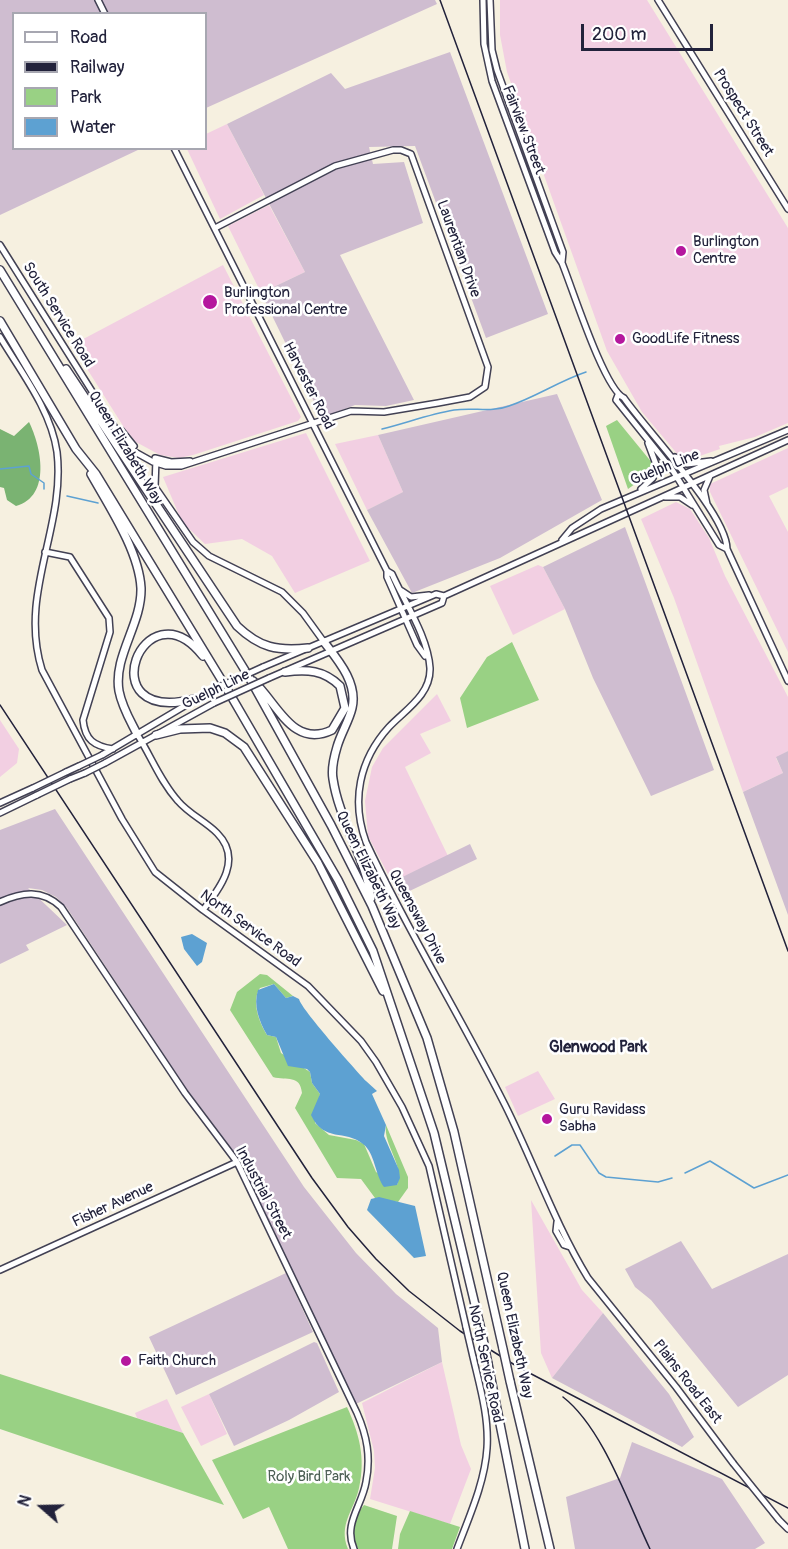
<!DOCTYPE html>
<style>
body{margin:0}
#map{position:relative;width:788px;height:1549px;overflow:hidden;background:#f6f0e0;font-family:Pangolin,sans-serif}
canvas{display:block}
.legend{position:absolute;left:12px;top:12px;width:195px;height:138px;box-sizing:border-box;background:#fff;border:2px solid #a7a7b1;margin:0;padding:8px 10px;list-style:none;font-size:18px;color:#22223b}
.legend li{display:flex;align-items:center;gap:12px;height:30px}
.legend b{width:30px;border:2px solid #a7a7b1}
.north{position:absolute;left:12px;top:1477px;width:60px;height:60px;-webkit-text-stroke:4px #fff;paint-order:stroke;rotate:290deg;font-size:16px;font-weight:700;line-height:24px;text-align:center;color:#22223b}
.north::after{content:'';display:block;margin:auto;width:21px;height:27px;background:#22223b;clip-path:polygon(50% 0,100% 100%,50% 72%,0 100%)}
.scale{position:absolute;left:581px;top:24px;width:132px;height:27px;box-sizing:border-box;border:3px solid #22223b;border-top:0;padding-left:8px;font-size:18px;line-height:21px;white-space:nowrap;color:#22223b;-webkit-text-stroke:4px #fff;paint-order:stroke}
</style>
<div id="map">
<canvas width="788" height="1549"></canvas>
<ul class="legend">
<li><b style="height:8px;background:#fff"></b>Road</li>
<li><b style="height:8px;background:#22223b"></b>Railway</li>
<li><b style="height:16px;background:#99d184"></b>Park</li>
<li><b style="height:16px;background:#5da1d2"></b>Water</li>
</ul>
<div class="north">N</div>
<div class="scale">200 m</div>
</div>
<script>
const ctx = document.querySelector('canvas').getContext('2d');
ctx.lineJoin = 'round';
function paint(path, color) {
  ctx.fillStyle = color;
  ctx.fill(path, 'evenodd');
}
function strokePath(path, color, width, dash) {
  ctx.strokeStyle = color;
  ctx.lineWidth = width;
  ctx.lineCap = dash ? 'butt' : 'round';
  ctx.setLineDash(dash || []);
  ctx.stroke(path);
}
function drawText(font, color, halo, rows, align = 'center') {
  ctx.font = font + ' Pangolin,sans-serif';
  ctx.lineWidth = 5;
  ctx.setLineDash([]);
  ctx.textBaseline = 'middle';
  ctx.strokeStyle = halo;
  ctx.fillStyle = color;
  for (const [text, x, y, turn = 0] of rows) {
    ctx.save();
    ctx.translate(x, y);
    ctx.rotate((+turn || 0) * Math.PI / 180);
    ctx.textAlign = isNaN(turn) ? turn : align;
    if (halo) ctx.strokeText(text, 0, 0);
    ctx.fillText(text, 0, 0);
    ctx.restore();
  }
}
paint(new Path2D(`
 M 500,0 L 647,0 L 788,228 L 788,423 L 755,437 L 719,446 L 720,449 L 688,460 L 679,456 L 642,412 L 607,351 L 507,72 L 500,35 Z
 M 227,124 L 264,195 L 220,219 L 187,149 L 206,148 L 206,134 Z
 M 269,205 L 305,272 L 261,293 L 228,226 Z
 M 223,265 L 301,417 L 298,421 L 193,455 L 179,458 L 160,455 L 136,442 L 125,429 L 72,345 Z
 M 306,433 L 370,561 L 295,593 L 272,556 L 242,539 L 205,544 L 182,522 L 163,477 Z
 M 378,435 L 403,492 L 367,510 L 335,444 Z
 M 788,448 L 788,487 L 769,496 L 788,532 L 788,652 L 710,492 L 710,484 Z
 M 676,502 L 690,509 L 709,538 L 725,576 L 788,697 L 788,751 L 776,758 L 783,773 L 743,792 L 674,598 L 641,519 Z
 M 538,565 L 543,567 L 565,609 L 513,635 L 490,586 Z
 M 437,694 L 451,721 L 420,734 L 431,753 L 405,767 L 448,856 L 392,882 L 368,836 L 365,801 L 372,767 L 383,748 Z
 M 0,720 L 19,749 L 17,763 L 0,777 Z
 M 538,1071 L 555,1099 L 518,1116 L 505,1087 Z
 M 531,1200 L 582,1290 L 603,1313 L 552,1378 L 541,1353 Z
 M 442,1362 L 461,1445 L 471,1469 L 450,1524 L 370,1499 L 375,1468 L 374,1451 L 362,1403 Z
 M 209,1394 L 227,1434 L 201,1446 L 181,1407 Z
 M 167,1399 L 183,1433 L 137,1418 L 135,1413 Z`), '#f2cfe2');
paint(new Path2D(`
 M 0,0 L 435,0 L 437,4 L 206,108 L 206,14 L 14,14 L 14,148 L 140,149 L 0,215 Z
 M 450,52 L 548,314 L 486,338 L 415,146 L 369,147 L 373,164 L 404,162 L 423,223 L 340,255 L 414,400 L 386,406 L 355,405 L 322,418 L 261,293 L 305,272 L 227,124 L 331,73 L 345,89 Z
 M 557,394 L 602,500 L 500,558 L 412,593 L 367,510 L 403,492 L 378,435 Z
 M 625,527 L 714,770 L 651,796 L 593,678 L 565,609 L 543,567 Z
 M 788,751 L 788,915 L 743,792 L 783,773 L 776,757 Z
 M 55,809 L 304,1187 L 356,1253 L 396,1294 L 438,1328 L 442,1362 L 356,1404 L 237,1156 L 186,1088 L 67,908 L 56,897 L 42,890 L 28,888 L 67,925 L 26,945 L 29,950 L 0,964 L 0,830 Z
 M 470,844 L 477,859 L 399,896 L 392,882 Z
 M 681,1241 L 712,1289 L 788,1254 L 788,1375 L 738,1407 L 651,1300 L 635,1287 L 625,1269 Z
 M 286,1273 L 313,1332 L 176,1395 L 149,1337 Z
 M 603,1313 L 669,1394 L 694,1437 L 682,1447 L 552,1378 Z
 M 314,1342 L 317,1343 L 339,1392 L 289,1420 L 234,1446 L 209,1394 Z
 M 632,1442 L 722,1479 L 765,1543 L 755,1549 L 575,1549 L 566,1497 L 620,1478 Z`), '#cfbdd0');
paint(new Path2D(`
 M 617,420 L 653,464 L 653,471 L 628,489 L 606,426 Z
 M 512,642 L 539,700 L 467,728 L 460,698 L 487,657 Z
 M 260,974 L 267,975 L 293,996 L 286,998 L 274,984 L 260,988 C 251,1001 259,1022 267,1035 L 276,1037 L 281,1053 L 310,1072 L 312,1083 L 320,1094 L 315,1123 L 329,1135 L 356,1140 L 364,1144 L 376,1172 L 397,1185 C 405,1166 383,1145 386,1125 L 408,1177 L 408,1188 L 398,1202 L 375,1198 L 361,1179 L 337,1178 L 295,1108 L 302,1093 C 300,1074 287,1081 273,1077 L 230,1010 L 237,992 Z
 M 0,1374 L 183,1433 L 224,1505 L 0,1429 Z
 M 347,1407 C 359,1433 366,1458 359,1488 C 354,1511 338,1524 348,1549 L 288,1549 L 269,1507 L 243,1519 L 212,1460 Z
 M 364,1505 L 397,1516 L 392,1549 L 358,1549 C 350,1533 353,1518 364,1505 Z
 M 410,1511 L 460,1527 L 452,1549 L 398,1549 L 400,1534 Z`), '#99d184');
paint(new Path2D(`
 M 29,422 C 41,446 52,496 16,506 L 7,500 L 4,488 L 0,487 L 0,429 L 14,436 Z`), '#7ab372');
paint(new Path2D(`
 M 192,934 L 207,943 L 202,962 L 197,966 L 184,949 L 181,937 Z
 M 274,984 L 286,998 L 293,996 L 299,999 C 301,1009 354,1068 366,1081 L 377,1091 L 372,1094 L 386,1125 L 384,1136 L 399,1170 L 400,1178 L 397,1185 L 384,1187 C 375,1175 375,1153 363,1144 C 345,1129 324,1143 311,1115 L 320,1094 L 312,1083 L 310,1072 L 307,1069 L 288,1066 L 276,1037 L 267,1035 C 259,1021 253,1005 258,990 Z
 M 379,1197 L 415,1206 L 426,1256 L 414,1258 L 367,1210 L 371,1199 Z`), '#5da1d2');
strokePath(new Path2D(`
 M 382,429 C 406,423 430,414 454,410 C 474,407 491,413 509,406 C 536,397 559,381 586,372
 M 0,469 L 29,466 L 31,474 L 44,483 L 44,489
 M 67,496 L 98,503
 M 555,1156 L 572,1145 L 580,1145 L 599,1173 L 606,1177 L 658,1182 L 672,1178
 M 685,1173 L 710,1161 L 754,1188 L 788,1175`), '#5da1d2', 1.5);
const secondary = new Path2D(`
 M 98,0 L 105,14
 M 483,0 L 484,44 L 492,81 L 555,252 L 562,263 C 572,287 604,389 624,398 C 646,430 727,514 727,549 L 788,681
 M 490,0 L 492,50 L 497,70 L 563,252 L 562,262
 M 658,0 L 788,209
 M 174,148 L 387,571 L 392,574 C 405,603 428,637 430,668 C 431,695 405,710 389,727 C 359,760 351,801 366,842 C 408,932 461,1017 505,1105 C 534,1163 555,1224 588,1278 L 676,1387 L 733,1463
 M 0,245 L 122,439 L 135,452 L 153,462 L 166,466 L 181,466 L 351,411 L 384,412 L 438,403 L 470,397 L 485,387 L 488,367 L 411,154 L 401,150 L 393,150 L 335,166 L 215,228
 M 0,337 C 21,372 51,410 57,452 C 66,527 18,593 42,670 L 122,819 L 155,872 L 203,910 L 308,986 L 361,1041 L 376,1062 L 402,1107 L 429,1166 L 466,1327
 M 618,395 L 616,400 L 673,471 L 719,545 L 727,549
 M 121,430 L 134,446
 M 675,457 L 687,464 L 711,461
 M 155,458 L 171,462 L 190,461
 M 156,459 L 155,487 L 193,542 L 209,556 L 282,592 L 303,613 L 324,642
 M 641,489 L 653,478 L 657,467 L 648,443
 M 665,497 L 680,497 L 692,505
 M 707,504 L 704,490 L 710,476
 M 562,540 L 572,528 L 601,509 L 788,430
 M 45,552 L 70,557 L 109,618 L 110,632 L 83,720 C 85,740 94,746 113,749
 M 387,571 L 387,577 L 417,645 L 425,656
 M 402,591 L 411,597 L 429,595
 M 263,667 L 436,594 L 444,596 L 788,440
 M 269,678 L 442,603 L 444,596
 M 137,734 C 151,756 160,781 178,801 C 189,814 205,821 217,833 C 243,859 220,888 203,910
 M 102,755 L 208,692
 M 105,763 L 214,703
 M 66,772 L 79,766
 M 70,779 L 85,773
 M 0,803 L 33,788
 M 0,813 L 37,795
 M 0,902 C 22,892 42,889 61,907 L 185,1093 L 237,1162 L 357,1413 C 367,1436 371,1457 366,1482 C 362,1506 343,1524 354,1549
 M 557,1222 L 556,1231 L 564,1245 L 570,1247
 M 0,1270 L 237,1162
 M 779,1520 L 788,1529
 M 457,1549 C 469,1517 485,1482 487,1448 C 489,1417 480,1387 473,1357`);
const highway = new Path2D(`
 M 0,270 L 249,677 L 331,825 L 372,906 L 427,1038 L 454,1132 L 503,1349
 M 0,321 L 76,449 L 96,474 L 227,689 L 338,880 L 373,951 L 434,1133 L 482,1334
 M 66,369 L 237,626 C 260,648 277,651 308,648
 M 91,474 C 109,506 139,551 141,588 C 142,624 113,656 119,691 C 122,707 130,720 137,734
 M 324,642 C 338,660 358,683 352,708 C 349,721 341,733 337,747 C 334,757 331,768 333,779 C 339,820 365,856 371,898
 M 253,681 C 277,702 292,749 332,730 L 345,708 L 340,686 C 324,670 307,669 285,672
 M 194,699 C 87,726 144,581 203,656
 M 156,735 L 180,729 L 210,728 L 225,733 L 244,747 L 318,863 L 383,991
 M 488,1364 L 525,1549
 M 510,1381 L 550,1549`);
strokePath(secondary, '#424154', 8);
strokePath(highway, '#424154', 10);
strokePath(secondary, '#fff', 5);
strokePath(highway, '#fff', 7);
strokePath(new Path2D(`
 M 440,0 L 788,951
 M 0,705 L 312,1178 L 348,1227 L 376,1259 L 409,1291 L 460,1331 L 518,1367 L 788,1508
 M 563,1397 C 603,1428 628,1503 650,1549`), '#22223b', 1.5);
const secondaryBridge = new Path2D(`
 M 208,692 L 263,667
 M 214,703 L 269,678
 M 79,766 L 102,755
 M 85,773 L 105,763
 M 33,788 L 66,772
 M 37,795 L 70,779
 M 466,1327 L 473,1357
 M 733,1463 L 779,1520`);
const highwayBridge = new Path2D(`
 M 482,1334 L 488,1364
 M 503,1349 L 510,1381`);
strokePath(secondaryBridge, '#424154', 8, []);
strokePath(highwayBridge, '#424154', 10, []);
strokePath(secondaryBridge, '#fff', 5);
strokePath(highwayBridge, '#fff', 7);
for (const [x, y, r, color] of [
 [681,251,6,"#b5179e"],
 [210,302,8,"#b5179e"],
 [620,339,6,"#b5179e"],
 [547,1119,6,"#b5179e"],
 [126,1361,6,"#b5179e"]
]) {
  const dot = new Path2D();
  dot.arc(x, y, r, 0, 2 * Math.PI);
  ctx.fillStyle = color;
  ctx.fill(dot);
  strokePath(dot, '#fff', 2);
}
drawText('15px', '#22223b', '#fff', [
 ["Prospect Street",743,113,58],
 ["Fairview Street",523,130,69],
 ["Laurentian Drive",458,249,70],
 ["South Service Road",58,315,58],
 ["Harvester Road",308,386,63],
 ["Queen Elizabeth Way",125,448,59],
 ["Guelph Line",665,468,-22],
 ["Guelph Line",216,690,-26],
 ["Queen Elizabeth Way",368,870,64],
 ["Queensway Drive",417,917,62],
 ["North Service Road",250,929,36],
 ["Industrial Street",263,1193,62],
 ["Fisher Avenue",113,1205,-25],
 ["Queen Elizabeth Way",514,1335,78],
 ["North Service Road",485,1364,78],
 ["Plains Road East",687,1382,52]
]);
drawText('15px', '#22223b', '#fff', [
 ["Burlington",693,242],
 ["Centre",693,259],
 ["Burlington",224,293],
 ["Professional Centre",224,310],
 ["GoodLife Fitness",632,339],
 ["Guru Ravidass",559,1110],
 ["Sabha",559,1127],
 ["Faith Church",138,1361]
], 'left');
drawText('15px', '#4c5f55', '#fff', [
 ["Roly Bird Park",309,1477]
]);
drawText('bold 16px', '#22223b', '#fff', [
 ["Glenwood Park",598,1048]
]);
</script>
